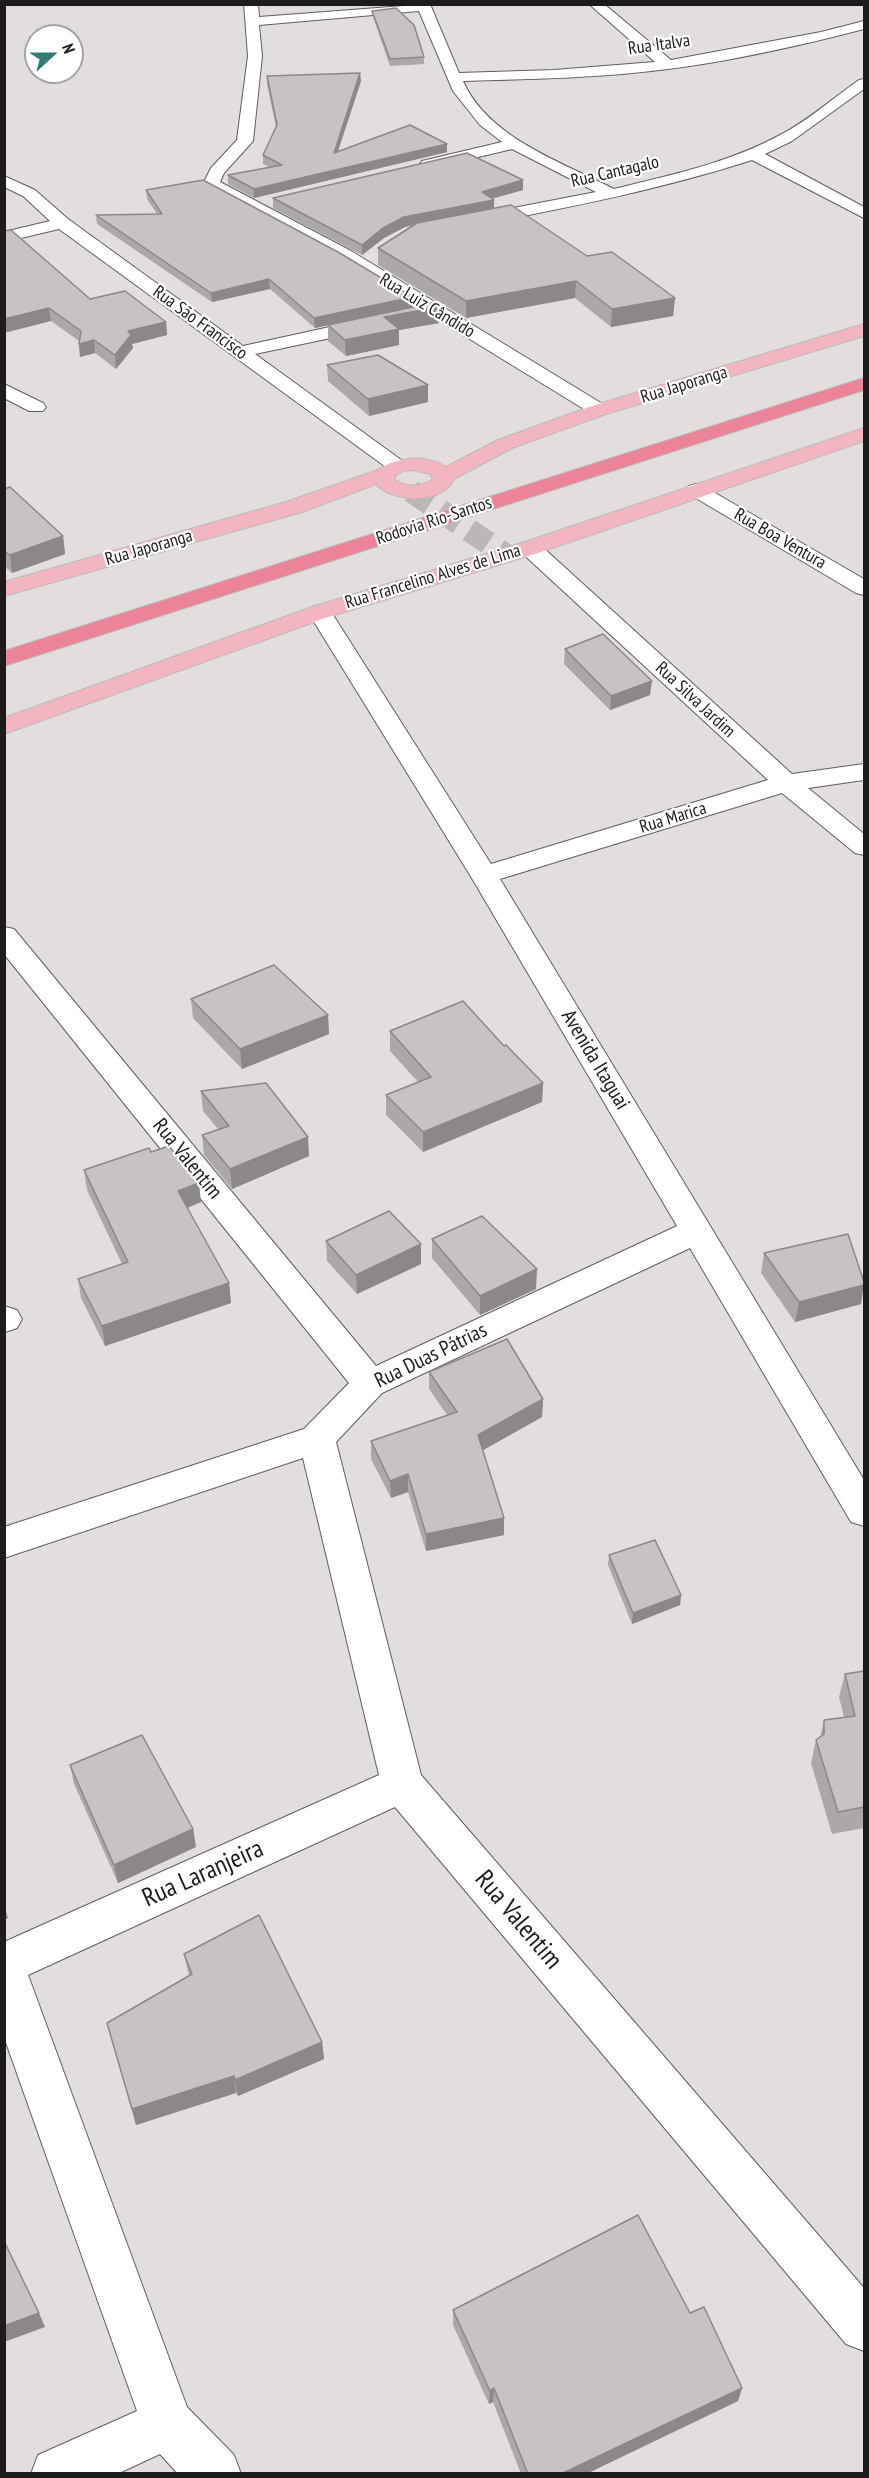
<!DOCTYPE html>
<meta charset="utf-8">
<style>
body{margin:0}
#map{position:relative;width:869px;height:2478px;overflow:hidden;background:#e3dede;font-family:"PT Sans Narrow",sans-serif}
canvas{display:block}
.frame{position:absolute;inset:0;border:6px solid #1d1b1b;pointer-events:none}
.north{position:absolute;left:24px;top:24px;width:60px;height:60px;box-sizing:border-box;background:#fff;border:2px solid #a5a4a4;border-radius:50%;rotate:69deg;font-size:16px;font-weight:700;line-height:24px;text-align:center;color:#1d1b1b}
.north::after{content:'';display:block;margin:auto;width:21px;height:27px;background:#347b75;clip-path:polygon(50% 0,100% 100%,50% 72%,0 100%)}
</style>
<div id="map">
<canvas width="869" height="2478"></canvas>
<div class="frame"></div>
<div class="north">N</div>
</div>
<script>
const ctx = document.querySelector('canvas').getContext('2d');
ctx.lineJoin = 'round';
function strokePath(path, color, width, dash) {
  ctx.strokeStyle = color;
  ctx.lineWidth = width;
  ctx.lineCap = dash ? 'butt' : 'round';
  ctx.setLineDash(dash || []);
  ctx.stroke(path);
}
function paint(path, color) {
  ctx.fillStyle = color;
  ctx.fill(path, 'evenodd');
}
function drawText(font, color, halo, rows, align = 'center') {
  ctx.font = font + ' "PT Sans Narrow",sans-serif';
  ctx.lineWidth = 4.5;
  ctx.setLineDash([]);
  ctx.textBaseline = 'middle';
  ctx.strokeStyle = halo;
  ctx.fillStyle = color;
  for (const [text, x, y, turn = 0] of rows) {
    ctx.save();
    ctx.translate(x, y);
    ctx.rotate((+turn || 0) * Math.PI / 180);
    ctx.textAlign = isNaN(turn) ? turn : align;
    if (halo) ctx.strokeText(text, 0, 0);
    ctx.fillText(text, 0, 0);
    ctx.restore();
  }
}
strokePath(new Path2D(`
 M 411,491 L 506,555`), '#bbb7b7', 23, [23, 12]);
const minor = new Path2D(`
 M 244,4 L 258,4 L 259,17 L 430,4 L 459,73 L 554,70 L 655,62 L 589,4 L 604,4 L 671,60 L 821,32 L 864,21 L 864,29 C 803,45 731,61 668,69 C 600,78 531,79 463,81 C 488,138 562,162 614,189 C 670,175 729,163 780,135 C 808,121 833,98 859,80 L 864,79 L 864,89 L 792,141 L 765,154 L 864,207 L 864,218 L 752,160 C 662,189 571,207 478,225 L 472,224 L 470,220 L 472,216 L 596,192 L 512,149 L 428,169 L 422,167 L 420,164 L 422,161 L 502,142 L 480,125 L 453,91 L 419,11 L 259,25 L 262,56 L 253,141 L 224,173 L 220,182 L 351,251 L 606,406 L 609,410 L 606,414 L 592,414 L 339,259 L 205,187 L 203,184 L 211,168 L 237,140 L 248,56 Z
 M 4,176 L 35,190 L 68,219 L 243,346 L 371,318 L 378,320 L 380,324 L 378,328 L 255,354 L 404,462 L 407,466 L 404,470 L 397,472 L 390,470 L 59,229 L 4,242 L 4,232 L 50,221 L 23,196 L 4,187 Z
 M 4,384 L 43,403 L 46,407 L 43,411 L 29,411 L 4,398 Z
 M 696,484 L 703,486 L 864,579 L 864,595 L 856,593 L 689,494 L 685,490 L 689,486 Z
 M 530,541 L 538,543 L 792,774 L 864,764 L 864,780 L 808,788 L 864,834 L 864,855 L 855,853 L 782,793 L 500,879 L 864,1480 L 864,1526 L 851,1522 L 690,1248 L 382,1393 L 336,1442 L 421,1775 L 864,2288 L 864,2351 L 846,2344 L 395,1807 L 28,1975 L 187,2407 L 234,2455 L 241,2474 L 178,2474 L 160,2454 L 117,2474 L 31,2474 L 38,2455 L 137,2411 L 4,2037 L 4,1942 L 379,1775 L 303,1458 L 4,1558 L 4,1527 L 304,1429 L 349,1383 L 4,954 L 4,927 L 14,929 L 376,1366 L 677,1226 L 470,875 L 308,612 L 312,607 L 320,605 L 328,607 L 491,864 L 768,780 L 522,553 L 519,548 L 522,543 Z
 M 4,1306 L 17,1310 L 22,1319 L 17,1328 L 5,1332 Z`);
const major = new Path2D(`
 M 864,324 L 864,336 L 606,414 L 512,448 L 454,479 C 442,505 393,503 376,484 L 302,512 L 4,596 L 4,582 L 286,502 L 378,470 C 397,457 426,454 446,467 L 498,440 L 592,406 ZM 412,470 L 430,474 L 433,479 C 421,487 408,488 395,480 L 395,476 L 403,471 Z
 M 864,428 L 864,441 L 538,553 L 328,617 L 4,734 L 4,718 L 312,607 L 522,543 Z`);
const highway = new Path2D(`
 M 864,378 L 864,390 L 4,666 L 4,651 Z`);
strokePath(minor, '#615d5d', 2);
strokePath(major, '#bbb', 2);
strokePath(highway, '#bbb', 2);
paint(minor, '#fff');
paint(major, '#f4b5c2');
paint(highway, '#ec8399');
paint(new Path2D(`
 M 372,11 L 424,57 L 424,64 L 390,66 L 373,17 Z
 M 267,76 L 361,81 L 338,152 L 447,152 L 254,198 L 228,184 L 228,175 L 269,167 L 263,164 L 263,155 L 276,127 L 267,84 Z
 M 523,180 L 523,190 L 492,199 L 494,200 L 494,208 L 587,256 L 675,298 L 673,316 L 611,327 L 575,298 L 466,318 L 378,265 L 378,248 L 413,225 L 405,227 L 384,238 L 362,255 L 273,208 L 273,198 Z
 M 146,190 L 413,297 L 413,307 L 439,323 L 399,330 L 399,345 L 346,356 L 328,341 L 328,325 L 315,328 L 270,289 L 212,302 L 97,224 L 96,215 L 157,214 L 147,199 Z
 M 4,231 L 90,299 L 166,322 L 167,335 L 132,344 L 133,348 L 116,369 L 95,353 L 80,357 L 79,341 L 51,321 Z
 M 327,365 L 428,402 L 369,416 L 328,381 Z
 M 4,489 L 63,536 L 65,554 L 12,573 L 4,566 Z
 M 565,649 L 650,695 L 610,710 L 564,664 Z
 M 191,999 L 328,1015 L 329,1034 L 242,1069 L 193,1018 Z
 M 390,1031 L 504,1046 L 543,1083 L 542,1102 L 423,1152 L 386,1115 L 386,1095 L 418,1082 L 390,1051 Z
 M 201,1091 L 309,1156 L 232,1189 L 204,1155 L 202,1135 L 218,1129 L 203,1111 Z
 M 151,1152 L 201,1202 L 187,1208 L 229,1283 L 231,1303 L 105,1346 L 81,1298 L 78,1279 L 122,1264 L 87,1190 L 84,1170 Z
 M 432,1239 L 536,1289 L 480,1315 L 432,1258 Z
 M 326,1241 L 421,1264 L 357,1294 L 327,1261 Z
 M 764,1253 L 861,1304 L 795,1322 L 761,1273 Z
 M 429,1372 L 543,1399 L 542,1417 L 483,1450 L 504,1535 L 426,1551 L 408,1492 L 391,1498 L 371,1459 L 371,1441 L 447,1415 L 429,1389 Z
 M 609,1555 L 681,1595 L 680,1605 L 632,1624 L 608,1565 Z
 M 864,1671 L 864,1828 L 832,1834 L 811,1763 L 816,1740 L 820,1738 L 824,1720 L 844,1717 L 839,1697 L 845,1674 Z
 M 70,1765 L 193,1829 L 196,1847 L 118,1883 L 74,1784 Z
 M 184,1954 L 322,2042 L 324,2059 L 238,2096 L 236,2093 L 136,2125 L 107,2023 L 189,1976 Z
 M 453,2310 L 690,2313 L 742,2388 L 738,2401 L 586,2474 L 521,2474 L 493,2402 L 489,2404 L 453,2325 Z`), '#aca7a8');
paint(new Path2D(`
 M 369,4 L 385,4 L 385,5 L 369,6 Z
 M 360,73 L 361,81 L 334,162 L 334,153 Z
 M 447,144 L 447,152 L 254,198 L 254,189 Z
 M 523,180 L 523,190 L 482,201 L 482,192 Z
 M 494,200 L 494,209 L 405,227 L 384,238 L 362,255 L 362,245 L 383,228 L 404,217 Z
 M 269,279 L 270,289 L 212,302 L 211,293 Z
 M 576,281 L 575,298 L 466,318 L 466,301 Z
 M 413,297 L 413,307 L 315,328 L 314,318 Z
 M 675,298 L 673,316 L 611,327 L 612,309 Z
 M 439,307 L 439,323 L 399,330 L 399,345 L 346,356 L 345,340 L 384,317 Z
 M 49,308 L 51,321 L 4,333 L 4,319 Z
 M 166,322 L 167,335 L 132,344 L 133,348 L 116,369 L 115,355 L 128,331 Z
 M 94,340 L 95,353 L 80,357 L 79,344 Z
 M 428,385 L 428,402 L 369,416 L 368,399 Z
 M 63,536 L 65,554 L 12,573 L 10,555 Z
 M 652,681 L 650,695 L 610,710 L 611,696 Z
 M 328,1015 L 329,1034 L 242,1069 L 240,1049 Z
 M 543,1083 L 542,1102 L 423,1152 L 423,1132 Z
 M 308,1137 L 309,1156 L 232,1189 L 230,1169 Z
 M 199,1183 L 201,1202 L 180,1211 L 178,1191 Z
 M 421,1244 L 421,1264 L 357,1294 L 356,1275 Z
 M 537,1269 L 536,1289 L 480,1315 L 480,1296 Z
 M 229,1283 L 231,1303 L 105,1346 L 102,1326 Z
 M 864,1285 L 861,1304 L 795,1322 L 799,1302 Z
 M 543,1399 L 542,1417 L 478,1453 L 478,1435 Z
 M 408,1474 L 408,1492 L 391,1498 L 390,1481 Z
 M 504,1518 L 504,1535 L 426,1551 L 426,1534 Z
 M 681,1595 L 680,1605 L 632,1624 L 633,1613 Z
 M 193,1829 L 196,1847 L 118,1883 L 114,1865 Z
 M 4,1905 L 8,1918 L 4,1920 Z
 M 322,2042 L 324,2059 L 238,2096 L 235,2080 Z
 M 234,2076 L 236,2093 L 136,2125 L 132,2109 Z
 M 39,2313 L 45,2327 L 4,2342 L 4,2326 Z
 M 494,2388 L 493,2402 L 489,2404 L 490,2391 Z
 M 742,2388 L 738,2401 L 586,2474 L 561,2474 Z`), '#8c8888');
const building = new Path2D(`
 M 396,8 L 414,25 L 424,57 L 390,59 L 372,11 Z
 M 360,73 L 334,153 L 410,125 L 447,144 L 254,189 L 228,175 L 282,165 L 263,155 L 277,125 L 267,76 Z
 M 467,153 L 523,180 L 482,192 L 494,200 L 404,217 L 383,228 L 362,245 L 273,198 Z
 M 203,180 L 338,252 L 413,297 L 314,318 L 269,279 L 211,293 L 96,215 L 162,214 L 146,190 Z
 M 511,205 L 587,256 L 612,252 L 675,298 L 612,309 L 576,281 L 466,301 L 378,248 L 417,223 Z
 M 11,230 L 90,299 L 125,291 L 166,322 L 128,331 L 131,335 L 115,355 L 94,340 L 79,344 L 81,331 L 49,308 L 4,319 L 4,231 Z
 M 432,303 L 439,307 L 384,317 L 399,329 L 345,340 L 328,325 Z
 M 378,355 L 428,385 L 368,399 L 327,365 Z
 M 10,487 L 63,536 L 10,555 L 4,551 L 4,489 Z
 M 603,634 L 652,681 L 611,696 L 565,649 Z
 M 274,965 L 328,1015 L 240,1049 L 191,999 Z
 M 463,1001 L 504,1046 L 506,1045 L 543,1083 L 423,1132 L 386,1095 L 431,1077 L 390,1031 Z
 M 266,1083 L 308,1137 L 230,1169 L 202,1135 L 229,1126 L 201,1091 Z
 M 169,1146 L 199,1183 L 178,1191 L 229,1283 L 102,1326 L 78,1279 L 128,1262 L 84,1170 L 149,1148 L 151,1152 Z
 M 389,1211 L 421,1244 L 356,1275 L 326,1241 Z
 M 482,1216 L 537,1269 L 480,1296 L 432,1239 Z
 M 848,1234 L 864,1282 L 864,1285 L 799,1302 L 764,1253 Z
 M 507,1339 L 543,1399 L 478,1435 L 504,1518 L 426,1534 L 408,1474 L 390,1481 L 371,1441 L 457,1412 L 429,1372 Z
 M 655,1540 L 681,1595 L 633,1613 L 609,1555 Z
 M 864,1671 L 864,1807 L 838,1812 L 816,1740 L 824,1734 L 824,1720 L 855,1716 L 845,1674 Z
 M 142,1735 L 193,1829 L 114,1865 L 70,1765 Z
 M 259,1915 L 322,2042 L 235,2080 L 234,2076 L 132,2109 L 107,2023 L 192,1974 L 184,1954 Z
 M 638,2215 L 690,2313 L 704,2307 L 742,2388 L 561,2474 L 528,2474 L 494,2388 L 490,2391 L 453,2310 Z
 M 4,2241 L 39,2313 L 4,2326 Z`);
paint(building, '#c8c2c3');
strokePath(building, '#8c8888', 1.5);
drawText('18px', '#1d1b1b', '#fff', [
 ["Rua Italva",659,45,-8],
 ["Rua Cantagalo",615,172,-13],
 ["Rua Luiz Cândido",427,306,31],
 ["Rua São Francisco",200,323,36],
 ["Rua Japoranga",684,385,-17],
 ["Rodovia Rio-Santos",434,521,-18],
 ["Rua Boa Ventura",780,539,30],
 ["Rua Japoranga",149,548,-16],
 ["Rua Francelino Alves de Lima",433,577,-17],
 ["Rua Silva Jardim",695,700,43],
 ["Rua Marica",673,818,-17]
]);
drawText('21px', '#1d1b1b', '#fff', [
 ["Avenida Itaguai",595,1060,59],
 ["Rua Valentim",187,1159,51],
 ["Rua Duas Pátrias",431,1356,-26]
]);
drawText('26px', '#1d1b1b', '#fff', [
 ["Rua Laranjeira",203,1874,-24],
 ["Rua Valentim",518,1920,50]
]);
</script>
